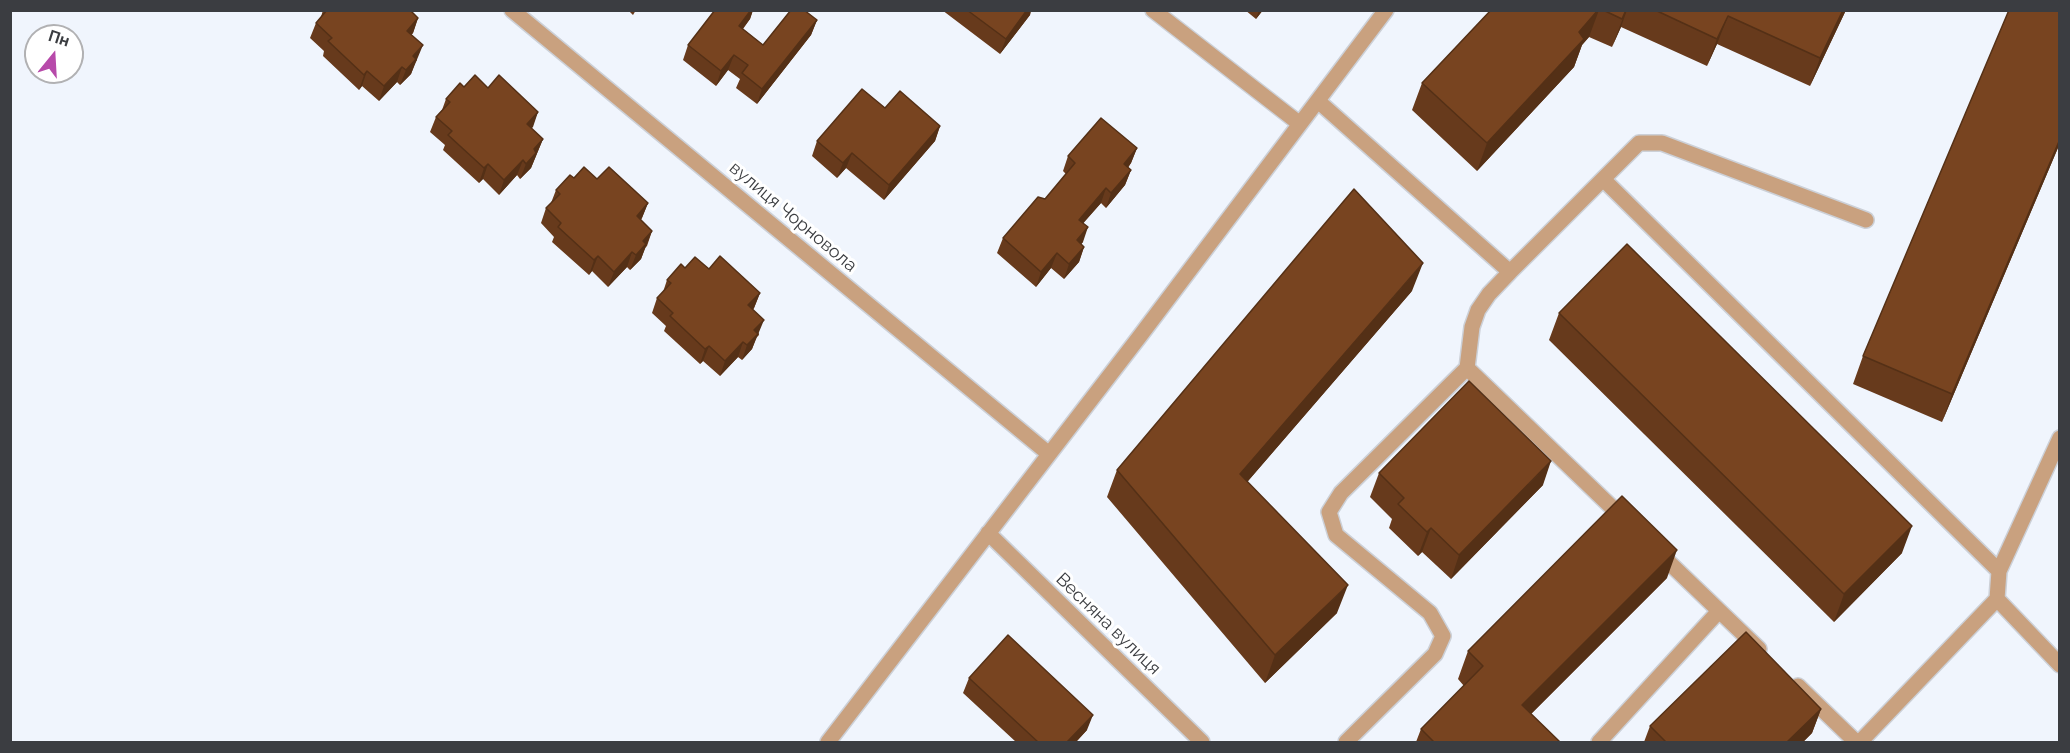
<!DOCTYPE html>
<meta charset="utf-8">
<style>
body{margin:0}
#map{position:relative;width:2070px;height:753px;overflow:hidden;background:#f0f5fd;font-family:Raleway,sans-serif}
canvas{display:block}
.frame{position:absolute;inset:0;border:12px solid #3b3d41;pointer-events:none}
.north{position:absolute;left:24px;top:24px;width:60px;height:60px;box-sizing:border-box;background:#fff;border:2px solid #b1b1b3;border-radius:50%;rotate:18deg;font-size:16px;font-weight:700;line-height:24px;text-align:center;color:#3b3d41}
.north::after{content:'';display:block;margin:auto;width:21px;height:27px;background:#b74aaa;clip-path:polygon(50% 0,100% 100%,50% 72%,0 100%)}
</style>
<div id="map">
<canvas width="2070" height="753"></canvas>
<div class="frame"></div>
<div class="north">Пн</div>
</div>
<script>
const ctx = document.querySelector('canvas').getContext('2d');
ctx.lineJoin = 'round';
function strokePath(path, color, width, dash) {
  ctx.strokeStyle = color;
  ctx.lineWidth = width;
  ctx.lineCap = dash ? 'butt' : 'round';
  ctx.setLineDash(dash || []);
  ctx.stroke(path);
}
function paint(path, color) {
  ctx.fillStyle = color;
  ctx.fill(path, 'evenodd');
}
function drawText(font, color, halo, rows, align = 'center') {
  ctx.font = font + ' Raleway,sans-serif';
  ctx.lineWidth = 6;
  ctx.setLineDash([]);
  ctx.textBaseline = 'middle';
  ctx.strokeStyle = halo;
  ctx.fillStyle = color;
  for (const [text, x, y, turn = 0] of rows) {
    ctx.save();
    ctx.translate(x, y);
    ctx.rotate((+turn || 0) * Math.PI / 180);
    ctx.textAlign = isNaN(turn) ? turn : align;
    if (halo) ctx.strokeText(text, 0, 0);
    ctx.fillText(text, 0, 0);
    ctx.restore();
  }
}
const minor = new Path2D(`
 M 512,10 L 1049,454
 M 1153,10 L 1300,124
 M 1318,101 L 1510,272 L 1639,143 L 1662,143 L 1866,220
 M 1603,179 L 1999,571
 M 1467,368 L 1625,520
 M 2060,438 L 1999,571 L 1997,599 L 2060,665
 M 988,533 L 1202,742
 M 1657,551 L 1759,649
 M 1798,686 L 1856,742
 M 828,742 L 1140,336 L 1386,10
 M 1346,742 L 1435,654 L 1443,636 L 1430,613 L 1336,535 L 1329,512 L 1341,493 L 1467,368 L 1472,327 L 1478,310 L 1489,294 L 1510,272
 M 1599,742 L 1719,611
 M 1860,742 L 1997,599`);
strokePath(minor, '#ccd0d7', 18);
strokePath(minor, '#c9a17f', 15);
paint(new Path2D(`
 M 323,10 L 410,10 L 418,18 L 413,33 L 411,35 L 417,60 L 415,63 L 411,74 L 400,85 L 397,82 L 379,101 L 362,86 L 359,90 L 323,56 L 324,51 L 310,38 L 316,23 L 321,17 Z
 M 628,10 L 636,10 L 633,15 Z
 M 715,10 L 753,10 L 750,19 L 743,29 L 763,45 L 817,20 L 811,35 L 757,104 L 736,88 L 740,79 L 728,70 L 716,86 L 683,60 L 688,45 Z
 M 942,10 L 1031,10 L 1030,15 L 1000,54 Z
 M 1245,10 L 1263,10 L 1256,19 Z
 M 1491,10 L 1846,10 L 1810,86 L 1717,44 L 1707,66 L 1621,27 L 1612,47 L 1589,37 L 1582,45 L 1574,67 L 1477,171 L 1412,110 L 1422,83 Z
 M 464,87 L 538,112 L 531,128 L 543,139 L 531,168 L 520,179 L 517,175 L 499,195 L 483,179 L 479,183 L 443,150 L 445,145 L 430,132 L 436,117 L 442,110 L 446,99 Z
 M 885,108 L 940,126 L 935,141 L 884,200 L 846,168 L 837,178 L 812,156 L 817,141 Z
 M 2060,143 L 1942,422 L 1853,384 L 1863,356 Z
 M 1137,148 L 1131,163 L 1128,168 L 1131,170 L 1125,185 L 1106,208 L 1101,203 L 1083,223 L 1083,242 L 1081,244 L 1084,247 L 1079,262 L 1064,279 L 1051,268 L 1036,287 L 997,253 L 1003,238 L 1045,199 L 1066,174 L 1063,171 L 1068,156 Z
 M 574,178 L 597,179 L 648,203 L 641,220 L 652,231 L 647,246 L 645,248 L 641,259 L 630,270 L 627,267 L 608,287 L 592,271 L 589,275 L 552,242 L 554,237 L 541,223 L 546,208 L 551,203 L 556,190 Z
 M 685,268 L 709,269 L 760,293 L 754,308 L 753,310 L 759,335 L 756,338 L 752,349 L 742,360 L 738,357 L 720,376 L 703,361 L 700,364 L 664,331 L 666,326 L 652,313 L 657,298 L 663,292 L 667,280 Z
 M 1412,291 L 1247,482 L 1337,613 L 1265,683 L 1107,497 L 1117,470 Z
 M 1559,313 L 1902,553 L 1834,622 L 1549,340 Z
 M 1379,473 L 1543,485 L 1451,579 L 1422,552 L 1418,556 L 1389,528 L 1392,519 L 1370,497 Z
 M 1667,578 L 1531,714 L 1560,742 L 1416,742 L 1421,729 L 1464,686 L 1458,679 L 1468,651 Z
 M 969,678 L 1087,730 L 1076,742 L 1016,742 L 963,693 Z
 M 1821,709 L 1812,733 L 1803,742 L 1644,742 L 1650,726 Z`), '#673a1c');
paint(new Path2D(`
 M 751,10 L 753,10 L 750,19 L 733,41 L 739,26 Z
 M 1027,10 L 1031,10 L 1030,15 L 1000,54 L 1006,39 Z
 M 1259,10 L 1263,10 L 1256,19 Z
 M 1598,10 L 1599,10 L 1589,37 L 1582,45 L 1574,67 L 1477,171 L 1487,143 Z
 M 1626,10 L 1627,10 L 1621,27 L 1612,47 Z
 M 1843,10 L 1846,10 L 1810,86 L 1820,58 Z
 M 1728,16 L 1717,44 L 1707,66 L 1717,39 Z
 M 418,18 L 413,33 L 401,46 L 407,31 Z
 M 817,20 L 811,35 L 757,104 L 762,89 Z
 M 423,45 L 411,74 L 400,85 L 406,70 L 413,56 Z
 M 734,55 L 728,70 L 716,86 L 721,71 Z
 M 402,67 L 397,82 L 379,101 L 384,86 Z
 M 367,71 L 362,86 L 359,90 L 364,75 Z
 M 538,112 L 533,127 L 521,139 L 527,124 Z
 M 940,126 L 935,141 L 884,200 L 889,185 Z
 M 543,139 L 531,168 L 520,179 L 526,164 L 534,149 Z
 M 2060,139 L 2060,143 L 1942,422 L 1952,394 Z
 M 1137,148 L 1131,163 L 1118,179 L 1124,164 Z
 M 852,153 L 846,168 L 837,178 L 843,163 Z
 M 523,160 L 517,175 L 499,195 L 504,180 Z
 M 488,164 L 483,179 L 479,183 L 484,168 Z
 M 1131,170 L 1125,185 L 1106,208 L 1111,193 Z
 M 1106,188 L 1101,203 L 1073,235 L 1079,220 Z
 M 648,203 L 642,218 L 631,231 L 637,216 Z
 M 1088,227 L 1083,242 L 1072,255 L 1077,240 Z
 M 652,231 L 641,259 L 630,270 L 636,255 L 643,241 Z
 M 1084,247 L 1079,262 L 1064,279 L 1069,264 Z
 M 632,252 L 627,267 L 608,287 L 614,272 Z
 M 1057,253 L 1051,268 L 1036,287 L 1041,272 Z
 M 598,256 L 592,271 L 589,275 L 594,260 Z
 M 1423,263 L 1412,291 L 1230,502 L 1240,474 Z
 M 760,293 L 754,308 L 742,320 L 748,305 Z
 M 764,320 L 752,349 L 742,360 L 747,345 L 754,330 Z
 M 743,342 L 738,357 L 720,376 L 725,361 Z
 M 709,346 L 703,361 L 700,364 L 705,349 Z
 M 1551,461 L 1543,485 L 1451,579 L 1459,555 Z
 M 1912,526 L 1902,553 L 1834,622 L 1844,594 Z
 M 1431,528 L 1422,552 L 1418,556 L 1427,532 Z
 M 1677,550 L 1667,578 L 1512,733 L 1522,705 Z
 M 1348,585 L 1337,613 L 1265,683 L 1275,655 Z
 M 1821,709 L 1812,733 L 1803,742 L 1787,742 Z
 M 1093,715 L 1087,730 L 1076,742 L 1067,742 Z`), '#543016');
const building = new Path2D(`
 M 327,10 L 410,10 L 418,18 L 407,31 L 423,45 L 413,56 L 416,59 L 406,70 L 402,67 L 384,86 L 367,71 L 364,75 L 328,41 L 332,38 L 316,23 Z
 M 715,10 L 751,10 L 739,26 L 763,45 L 791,10 L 804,10 L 817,20 L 762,89 L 742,73 L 748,65 L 734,55 L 721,71 L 688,45 Z
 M 967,10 L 1027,10 L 1006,39 Z
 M 1491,10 L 1598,10 L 1579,32 L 1584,39 L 1487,143 L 1422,83 Z
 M 1603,10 L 1626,10 L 1622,19 Z
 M 1655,10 L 1843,10 L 1820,58 L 1728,16 L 1717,39 Z
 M 2009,10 L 2060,10 L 2060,139 L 1952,394 L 1863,356 Z
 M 475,75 L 488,88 L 499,75 L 538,112 L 527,124 L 543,139 L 534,149 L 536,153 L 526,164 L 523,160 L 504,180 L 488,164 L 484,168 L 448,135 L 452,131 L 436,117 L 450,102 L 446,99 L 460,83 L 464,87 Z
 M 862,89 L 885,108 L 900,91 L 940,126 L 889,185 L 852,153 L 843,163 L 817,141 Z
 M 1101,118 L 1137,148 L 1124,164 L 1131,170 L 1111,193 L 1106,188 L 1079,220 L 1088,227 L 1077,240 L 1084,247 L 1069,264 L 1057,253 L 1041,272 L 1003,238 L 1038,197 L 1045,199 L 1075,163 L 1068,156 Z
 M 584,167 L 597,179 L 609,167 L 648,203 L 637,216 L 652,231 L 643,241 L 646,244 L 636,255 L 632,252 L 614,272 L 598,256 L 594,260 L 558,227 L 561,223 L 546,208 L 560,194 L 556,190 L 570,175 L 574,178 Z
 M 1354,189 L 1423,263 L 1240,474 L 1348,585 L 1275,655 L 1117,470 Z
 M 1627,244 L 1912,526 L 1844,594 L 1559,313 Z
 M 720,256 L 760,293 L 748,305 L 764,320 L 754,330 L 758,334 L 747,345 L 743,342 L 725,361 L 709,346 L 705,349 L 670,316 L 673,313 L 657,298 L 671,283 L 667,280 L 681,264 L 685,268 L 695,257 L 709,269 Z
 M 1469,381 L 1551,461 L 1459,555 L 1431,528 L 1427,532 L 1398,504 L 1404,498 L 1379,473 Z
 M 1622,496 L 1677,550 L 1522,705 L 1560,742 L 1434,742 L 1421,729 L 1483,666 L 1468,651 Z
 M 1746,632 L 1821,709 L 1787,742 L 1666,742 L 1650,726 Z
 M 1008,635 L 1093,715 L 1067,742 L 1038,742 L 969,678 Z`);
paint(building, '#784420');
strokePath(building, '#543016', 1.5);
drawText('18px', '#3b3d41', '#fff', [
 ["вулиця Чорновола",793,217,40],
 ["Весняна вулиця",1108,624,44]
]);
</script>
